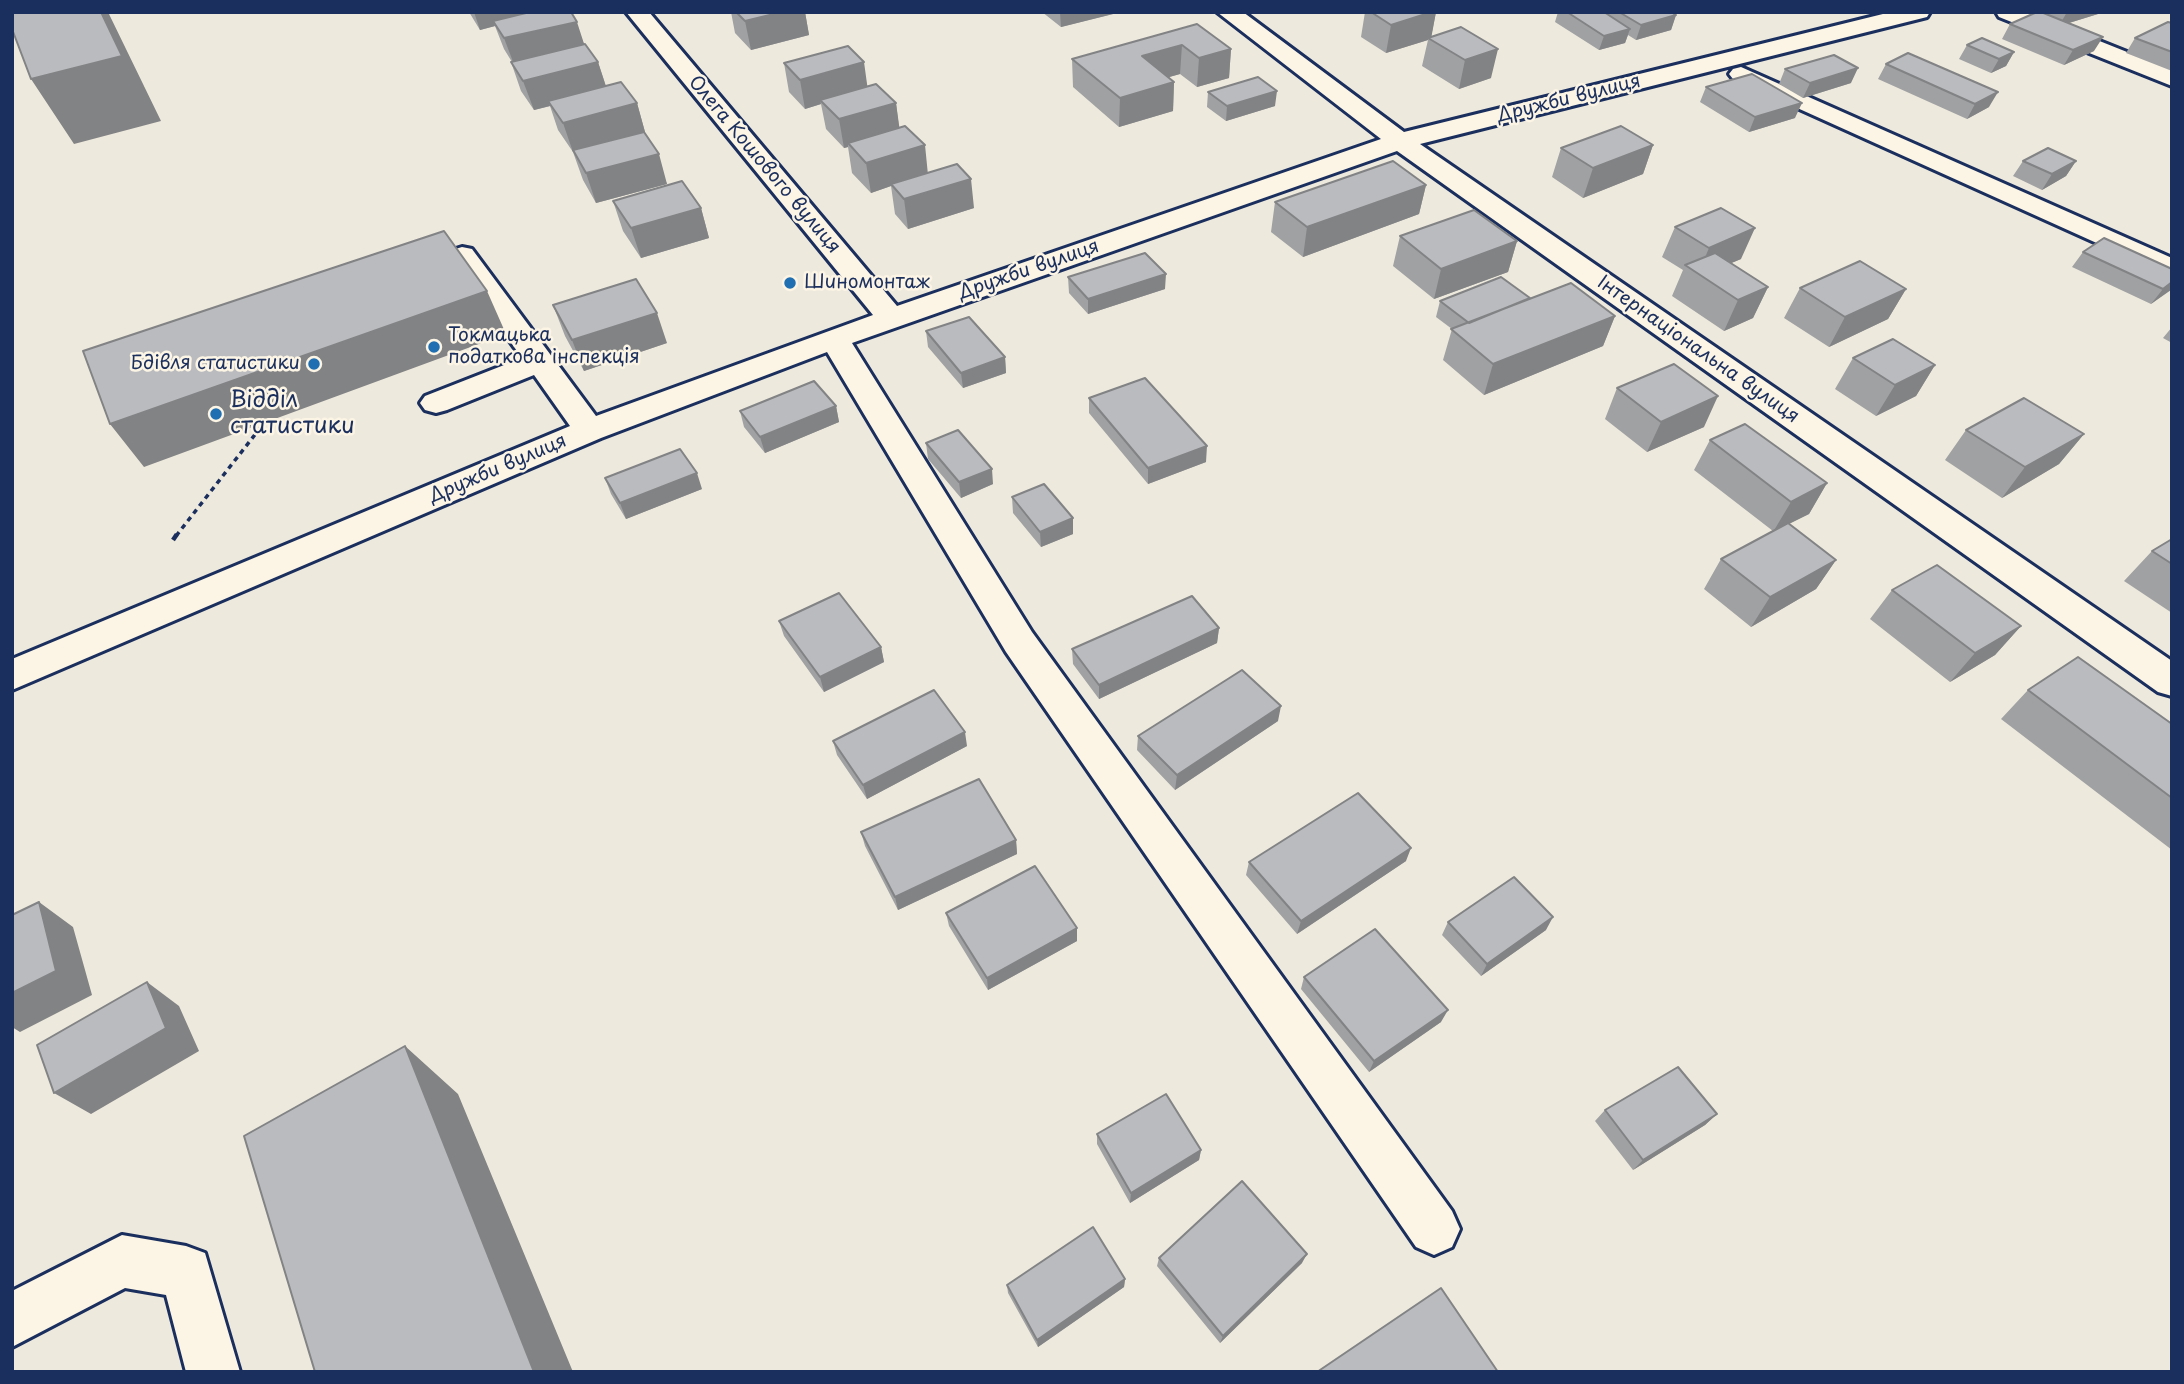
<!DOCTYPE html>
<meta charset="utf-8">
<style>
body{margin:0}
#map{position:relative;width:2184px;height:1384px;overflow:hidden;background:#eee9dd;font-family:"Playpen Sans",sans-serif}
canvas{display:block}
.frame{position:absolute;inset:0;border:14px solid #1b2f5e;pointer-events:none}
</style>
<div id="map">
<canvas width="2184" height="1384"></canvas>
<div class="frame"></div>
</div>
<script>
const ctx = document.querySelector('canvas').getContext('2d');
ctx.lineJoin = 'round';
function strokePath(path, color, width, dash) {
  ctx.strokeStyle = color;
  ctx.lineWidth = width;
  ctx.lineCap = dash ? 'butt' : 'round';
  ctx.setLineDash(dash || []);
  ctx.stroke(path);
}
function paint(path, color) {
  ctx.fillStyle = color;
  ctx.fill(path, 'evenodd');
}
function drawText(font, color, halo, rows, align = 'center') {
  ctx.font = font + ' "Playpen Sans",sans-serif';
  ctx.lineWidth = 5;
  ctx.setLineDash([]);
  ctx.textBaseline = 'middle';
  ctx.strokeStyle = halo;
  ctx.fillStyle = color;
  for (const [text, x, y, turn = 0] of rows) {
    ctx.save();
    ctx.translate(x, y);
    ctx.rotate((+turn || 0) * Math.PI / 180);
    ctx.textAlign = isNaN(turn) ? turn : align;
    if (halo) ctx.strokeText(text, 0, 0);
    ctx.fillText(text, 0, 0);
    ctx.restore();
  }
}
const minor = new Path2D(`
 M 626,12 L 649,12 L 897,306 L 1381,139 L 1217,12 L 1243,12 L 1404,132 L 1891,12 L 1930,12 L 1927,17 L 1420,144 L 2172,661 L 2172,696 L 2158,692 L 1397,151 L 852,343 L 1032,632 L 1452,1211 L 1460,1229 L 1452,1247 L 1434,1255 L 1416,1247 L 1006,652 L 827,352 L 601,438 L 12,690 L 12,659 L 570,426 L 534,375 L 447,410 L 436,413 L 425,410 L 420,403 L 425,396 L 522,358 L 456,266 L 411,281 L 401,278 L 397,272 L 401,266 L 462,247 L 472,249 L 596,416 L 873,315 Z
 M 1996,12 L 2027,12 L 2172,70 L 2172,86 L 1999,17 Z
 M 1741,67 L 2172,258 L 2172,277 L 1733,79 L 1729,74 L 1733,69 Z
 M 122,1235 L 186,1246 L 205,1253 L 240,1372 L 186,1372 L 166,1295 L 125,1288 L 12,1347 L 12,1291 Z`);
strokePath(minor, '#1b2f5e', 6);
strokePath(new Path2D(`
 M 176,536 L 264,423`), '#1b2f5e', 3.5, [5, 4.5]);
strokePath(new Path2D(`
 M 173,540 L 177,534`), '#1b2f5e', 4.5, [7, 5]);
paint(minor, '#fcf5e5');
paint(new Path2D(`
 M 469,12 L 571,12 L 584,44 L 598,62 L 606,86 L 637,103 L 645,132 L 644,132 L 667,184 L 596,203 L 583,180 L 573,152 L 558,130 L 550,106 L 534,110 L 521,91 L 511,62 L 512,62 L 504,49 L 495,26 L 480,30 Z
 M 731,12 L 805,12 L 809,35 L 751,50 L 735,33 Z
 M 1042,12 L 1113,12 L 1113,14 L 1061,27 Z
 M 1365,12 L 1436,12 L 1431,37 L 1491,78 L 1459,89 L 1422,66 L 1428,40 L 1386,53 L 1361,37 Z
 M 1558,12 L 1671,12 L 1676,15 L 1671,30 L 1636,40 L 1628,35 L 1625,43 L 1599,50 L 1555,22 Z
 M 2037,12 L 2099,12 L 2098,14 L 2069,23 L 2094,51 L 2064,65 L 2002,39 L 2010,24 Z
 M 2172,23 L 2172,71 L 2126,53 L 2135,38 Z
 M 1197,24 L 1231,49 L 1229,78 L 1197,87 L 1180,74 L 1169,77 L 1174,82 L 1173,111 L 1119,127 L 1073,87 L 1072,59 Z
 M 1967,45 L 2014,52 L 2006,66 L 1991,73 L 1959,59 Z
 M 784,63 L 868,86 L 896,103 L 899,128 L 928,173 L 974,208 L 908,229 L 895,214 L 891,186 L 871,193 L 852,173 L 848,147 L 844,148 L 826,129 L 821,104 L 805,109 L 789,92 Z
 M 1886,64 L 1989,107 L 1967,119 L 1878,79 Z
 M 1785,69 L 1851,83 L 1803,98 L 1779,84 Z
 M 1706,87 L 1795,118 L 1749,132 L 1700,102 Z
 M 1208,92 L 1275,106 L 1226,121 L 1207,107 Z
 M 1653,145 L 1643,174 L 1583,198 L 1552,177 L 1561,148 Z
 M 2023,161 L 2076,161 L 2066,176 L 2042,190 L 2013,176 Z
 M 1426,185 L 1419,214 L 1303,257 L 1271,232 L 1275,202 Z
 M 613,201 L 701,208 L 709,238 L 641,258 L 623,231 Z
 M 1675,227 L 1741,259 L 1731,263 L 1768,287 L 1753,318 L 1724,331 L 1672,296 L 1683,270 L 1662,257 Z
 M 1400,236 L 1517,241 L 1508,272 L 1434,299 L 1393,266 Z
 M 2083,252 L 2172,269 L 2172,288 L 2151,304 L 2072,267 Z
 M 1068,277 L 1165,289 L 1088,314 L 1069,293 Z
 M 1800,288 L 1906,289 L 1888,319 L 1829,347 L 1784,318 Z
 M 1530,298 L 1615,316 L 1603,346 L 1484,395 L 1443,360 L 1452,329 L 1436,317 L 1440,301 Z
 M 553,305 L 667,343 L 584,371 L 565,336 Z
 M 2172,327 L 2172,343 L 2163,338 Z
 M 926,331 L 1005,357 L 1006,373 L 963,388 L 928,347 Z
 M 1853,358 L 1935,365 L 1916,396 L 1876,416 L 1835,389 Z
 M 1617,388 L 1704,427 L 1647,452 L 1605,419 Z
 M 1089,398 L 1206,462 L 1148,484 L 1089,413 Z
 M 836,406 L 839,422 L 765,453 L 744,427 L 740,411 Z
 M 1966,430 L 2084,434 L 2059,464 L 2002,498 L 1945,460 Z
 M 1710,440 L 1827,483 L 1809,514 L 1788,524 L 1836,560 L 1816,589 L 1751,627 L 1704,589 L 1721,559 L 1773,531 L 1694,470 Z
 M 926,443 L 993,484 L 961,498 L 928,459 Z
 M 605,478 L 702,489 L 626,519 L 611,494 Z
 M 1012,497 L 1073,518 L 1073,534 L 1041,547 L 1013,513 Z
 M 2172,539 L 2172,613 L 2124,581 L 2152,551 Z
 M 1892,590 L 2021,626 L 1995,655 L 1950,682 L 1870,619 Z
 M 779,621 L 881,647 L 884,662 L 824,692 L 784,636 Z
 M 1219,628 L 1217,643 L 1099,699 L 1073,664 L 1072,649 Z
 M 2028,690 L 2172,724 L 2172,850 L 2001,719 Z
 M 1278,721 L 1175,790 L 1137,750 L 1138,736 Z
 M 833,741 L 967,746 L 867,799 L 837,755 Z
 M 861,832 L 1016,840 L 1017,854 L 898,910 L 865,846 Z
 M 1406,861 L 1297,934 L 1246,875 L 1249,862 Z
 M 946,913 L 1077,941 L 988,990 L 949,926 Z
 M 1448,922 L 1546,930 L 1481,976 L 1442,935 Z
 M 1304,977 L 1441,1022 L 1369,1072 L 1301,989 Z
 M 1605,1110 L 1717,1114 L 1705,1125 L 1633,1170 L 1595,1121 Z
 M 1097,1134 L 1201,1150 L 1199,1160 L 1130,1203 L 1097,1144 Z
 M 1159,1258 L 1302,1263 L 1220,1343 L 1157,1266 Z
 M 1125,1279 L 1124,1287 L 1038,1347 L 1008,1293 L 1007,1285 Z`), '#a0a1a3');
paint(new Path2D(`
 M 101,12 L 108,12 L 161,121 L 74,144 L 31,79 Z
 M 474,12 L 545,12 L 493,21 L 495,26 L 480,30 Z
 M 782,12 L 805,12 L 809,35 L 751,50 L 745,21 Z
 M 1060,12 L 1113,12 L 1113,14 L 1061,27 Z
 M 1432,12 L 1436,12 L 1431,39 L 1428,38 L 1428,40 L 1386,53 L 1391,25 Z
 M 2067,12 L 2099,12 L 2098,14 L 2059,26 Z
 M 1676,15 L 1671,30 L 1636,40 L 1641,25 Z
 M 577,22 L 586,50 L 515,67 L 504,38 Z
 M 1630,29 L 1625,43 L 1599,50 L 1604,36 Z
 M 2103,37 L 2094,51 L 2064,65 L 2073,50 Z
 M 1182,45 L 1180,74 L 1141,85 L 1142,56 Z
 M 1231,49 L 1229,78 L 1197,87 L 1199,58 Z
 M 1498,49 L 1491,78 L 1459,89 L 1465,60 Z
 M 2014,52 L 2006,66 L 1991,73 L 1999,59 Z
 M 598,62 L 607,90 L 548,101 L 550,106 L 534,110 L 523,81 Z
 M 864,62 L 868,91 L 820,100 L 821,104 L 805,109 L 800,80 Z
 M 1858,68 L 1851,83 L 1803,98 L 1810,83 Z
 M 1174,82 L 1173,111 L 1119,127 L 1120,98 Z
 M 1277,91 L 1275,106 L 1226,121 L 1227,106 Z
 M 1998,92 L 1989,107 L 1967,119 L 1975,104 Z
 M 637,103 L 645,132 L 573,152 L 563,123 Z
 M 896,103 L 900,132 L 848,143 L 848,147 L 844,148 L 839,119 Z
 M 1802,103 L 1795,118 L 1749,132 L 1755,117 Z
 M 925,145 L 928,175 L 891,184 L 891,186 L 871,193 L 866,163 Z
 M 1653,145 L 1643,174 L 1583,198 L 1593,168 Z
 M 659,154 L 667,184 L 596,203 L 586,173 Z
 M 2076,161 L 2066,176 L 2042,190 L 2052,174 Z
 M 971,179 L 974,208 L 908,229 L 904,199 Z
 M 1426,185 L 1419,214 L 1303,257 L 1307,227 Z
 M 701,208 L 709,238 L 641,258 L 631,228 Z
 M 1755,228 L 1741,259 L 1701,276 L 1698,274 L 1709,248 Z
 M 1517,241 L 1508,272 L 1434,299 L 1441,269 Z
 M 1166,274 L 1165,289 L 1088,314 L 1088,299 Z
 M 2172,282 L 2172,288 L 2171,290 L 2151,304 L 2163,289 Z
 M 1768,287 L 1753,318 L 1724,331 L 1738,300 Z
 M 1906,289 L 1888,319 L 1829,347 L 1845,317 Z
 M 487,291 L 506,334 L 144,467 L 110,424 Z
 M 657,313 L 667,343 L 584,371 L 572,340 Z
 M 1615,316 L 1603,346 L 1484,395 L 1493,364 Z
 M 1005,357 L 1006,373 L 963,388 L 961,373 Z
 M 1935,365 L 1916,396 L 1876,416 L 1895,385 Z
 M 1718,396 L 1704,427 L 1647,452 L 1661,422 Z
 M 836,406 L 839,422 L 765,453 L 760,437 Z
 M 2084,434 L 2059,464 L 2002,498 L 2025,467 Z
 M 1207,446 L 1206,462 L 1148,484 L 1148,468 Z
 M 992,469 L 993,484 L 961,498 L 959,482 Z
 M 697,473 L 702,489 L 626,519 L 620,503 Z
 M 1827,483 L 1809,514 L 1773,532 L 1791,502 Z
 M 1073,518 L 1073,534 L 1041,547 L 1040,532 Z
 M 1836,560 L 1816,589 L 1751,627 L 1770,597 Z
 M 2021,626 L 1995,655 L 1950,682 L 1975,653 Z
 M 1219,628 L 1217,643 L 1099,699 L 1099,685 Z
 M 881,647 L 884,662 L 824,692 L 820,677 Z
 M 1281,706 L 1278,721 L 1175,790 L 1177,775 Z
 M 965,732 L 967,746 L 867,799 L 863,785 Z
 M 1016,840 L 1017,854 L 898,910 L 895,897 Z
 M 1411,848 L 1406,861 L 1297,934 L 1301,921 Z
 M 39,902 L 73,927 L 92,995 L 20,1032 L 12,1027 L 12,993 Z
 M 1553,917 L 1546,930 L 1481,976 L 1487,964 Z
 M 1077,928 L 1077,941 L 988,990 L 987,978 Z
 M 147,982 L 179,1006 L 199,1051 L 91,1114 L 54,1093 Z
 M 1448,1010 L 1441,1022 L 1369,1072 L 1374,1061 Z
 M 405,1046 L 458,1094 L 573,1372 L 534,1372 Z
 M 1717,1114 L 1705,1125 L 1633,1170 L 1643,1160 Z
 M 1201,1150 L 1199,1160 L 1130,1203 L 1131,1193 Z
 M 1307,1254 L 1302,1263 L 1220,1343 L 1223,1336 Z
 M 1125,1279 L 1124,1287 L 1038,1347 L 1037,1340 Z`), '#828385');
const building = new Path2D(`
 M 12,12 L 101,12 L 122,56 L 31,79 L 12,29 Z
 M 530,12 L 571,12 L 577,22 L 504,38 L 493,21 Z
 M 736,12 L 782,12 L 745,21 Z
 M 1371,12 L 1432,12 L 1391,25 Z
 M 1567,12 L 1604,12 L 1630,29 L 1604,36 Z
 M 1619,12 L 1671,12 L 1676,15 L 1641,25 Z
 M 2037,12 L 2041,12 L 2103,37 L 2073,50 L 2010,24 Z
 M 2168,22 L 2172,23 L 2172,52 L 2135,38 Z
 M 1197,24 L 1231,49 L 1199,58 L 1182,45 L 1142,56 L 1174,82 L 1120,98 L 1072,59 Z
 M 1461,27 L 1498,49 L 1465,60 L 1428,38 Z
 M 1982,38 L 2014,52 L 1999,59 L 1967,45 Z
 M 585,44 L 598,62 L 523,81 L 511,62 Z
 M 848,46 L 864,62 L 800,80 L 784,63 Z
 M 1908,53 L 1998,92 L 1975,104 L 1886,64 Z
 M 1834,55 L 1858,68 L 1810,83 L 1785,69 Z
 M 1752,74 L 1802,103 L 1755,117 L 1706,87 Z
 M 1258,77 L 1277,91 L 1227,106 L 1208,92 Z
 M 621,82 L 637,103 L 563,123 L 548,101 Z
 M 876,84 L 896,103 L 839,119 L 820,100 Z
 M 905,126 L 925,145 L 866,163 L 848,143 Z
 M 1621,126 L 1653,145 L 1593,168 L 1561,148 Z
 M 644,132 L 659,154 L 586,173 L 573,150 Z
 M 2048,148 L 2076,161 L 2052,174 L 2023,161 Z
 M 1393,161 L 1426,185 L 1307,227 L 1275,202 Z
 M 957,164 L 971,179 L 904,199 L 891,184 Z
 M 682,181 L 701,208 L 631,228 L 613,201 Z
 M 1721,208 L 1755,228 L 1709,248 L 1675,227 Z
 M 1474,210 L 1517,241 L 1441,269 L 1400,236 Z
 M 444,231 L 487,291 L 110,424 L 83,351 Z
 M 2104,238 L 2172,269 L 2172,282 L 2163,289 L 2083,252 Z
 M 1145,253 L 1166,274 L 1088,299 L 1068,277 Z
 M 1715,253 L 1768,287 L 1738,300 L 1685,265 Z
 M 1860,261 L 1906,289 L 1845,317 L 1800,288 Z
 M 1501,277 L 1530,298 L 1469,323 L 1440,301 Z
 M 636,279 L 657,313 L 572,340 L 553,305 Z
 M 1571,283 L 1615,316 L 1493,364 L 1451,329 Z
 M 969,317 L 1005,357 L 961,373 L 926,331 Z
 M 1893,339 L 1935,365 L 1895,385 L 1853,358 Z
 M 1674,364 L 1718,396 L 1661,422 L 1617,388 Z
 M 1145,378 L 1207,446 L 1148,468 L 1089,398 Z
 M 814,381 L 836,406 L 760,437 L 740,411 Z
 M 2024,398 L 2084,434 L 2025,467 L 1966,430 Z
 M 1745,424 L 1827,483 L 1791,502 L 1710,440 Z
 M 958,430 L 992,469 L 959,482 L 926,443 Z
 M 680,449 L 697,473 L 620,503 L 605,478 Z
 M 1044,484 L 1073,518 L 1040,532 L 1012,497 Z
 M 1788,523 L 1836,560 L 1770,597 L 1721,559 Z
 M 2172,539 L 2172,564 L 2152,551 Z
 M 1937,565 L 2021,626 L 1975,653 L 1892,590 Z
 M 839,593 L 881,647 L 820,677 L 779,621 Z
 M 1192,596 L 1219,628 L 1099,685 L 1072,649 Z
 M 2078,657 L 2172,724 L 2172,798 L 2028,690 Z
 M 1242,670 L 1281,706 L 1177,775 L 1138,736 Z
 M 934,690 L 965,732 L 863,785 L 833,741 Z
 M 979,779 L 1016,840 L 895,897 L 861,832 Z
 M 1358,793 L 1411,848 L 1301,921 L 1249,862 Z
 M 1035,866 L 1077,928 L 987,978 L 946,913 Z
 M 1514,877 L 1553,917 L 1487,964 L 1448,922 Z
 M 39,902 L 56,971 L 12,993 L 12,915 Z
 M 1375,929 L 1448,1010 L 1374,1061 L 1304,977 Z
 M 147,982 L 166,1028 L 54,1093 L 37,1045 Z
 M 405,1046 L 534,1372 L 315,1372 L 244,1136 Z
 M 1678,1067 L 1717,1114 L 1643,1160 L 1605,1110 Z
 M 1166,1094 L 1201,1150 L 1131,1193 L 1097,1134 Z
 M 1242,1181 L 1307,1254 L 1223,1336 L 1159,1258 Z
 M 1093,1227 L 1125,1279 L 1037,1340 L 1007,1285 Z
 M 1441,1288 L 1498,1372 L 1317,1372 Z`);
paint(building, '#babbbe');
strokePath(building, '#828385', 2);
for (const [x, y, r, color] of [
 [790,283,7,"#1f6fb2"],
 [434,347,7,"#1f6fb2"],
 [314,364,7,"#1f6fb2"],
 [216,414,7,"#1f6fb2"]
]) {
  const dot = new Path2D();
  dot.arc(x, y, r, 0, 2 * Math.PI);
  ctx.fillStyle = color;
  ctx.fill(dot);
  strokePath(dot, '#fcf5e5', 2.5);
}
drawText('19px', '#1b2f5e', '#fcf5e5', [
 ["Дружби вулиця",1569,99,-14],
 ["Олега Кошового вулиця",764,165,50],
 ["Дружби вулиця",1029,270,-19],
 ["Інтернаціональна вулиця",1698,350,35],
 ["Дружби вулиця",498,469,-23]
]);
drawText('19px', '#1b2f5e', '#fcf5e5', [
 ["Шиномонтаж",804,283],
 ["Токмацька",448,336],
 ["податкова інспекція",448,358],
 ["Бдівля статистики",300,364,"right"]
], 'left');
drawText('23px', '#1b2f5e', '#fcf5e5', [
 ["Відділ",230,401],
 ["статистики",230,427]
], 'left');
</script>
